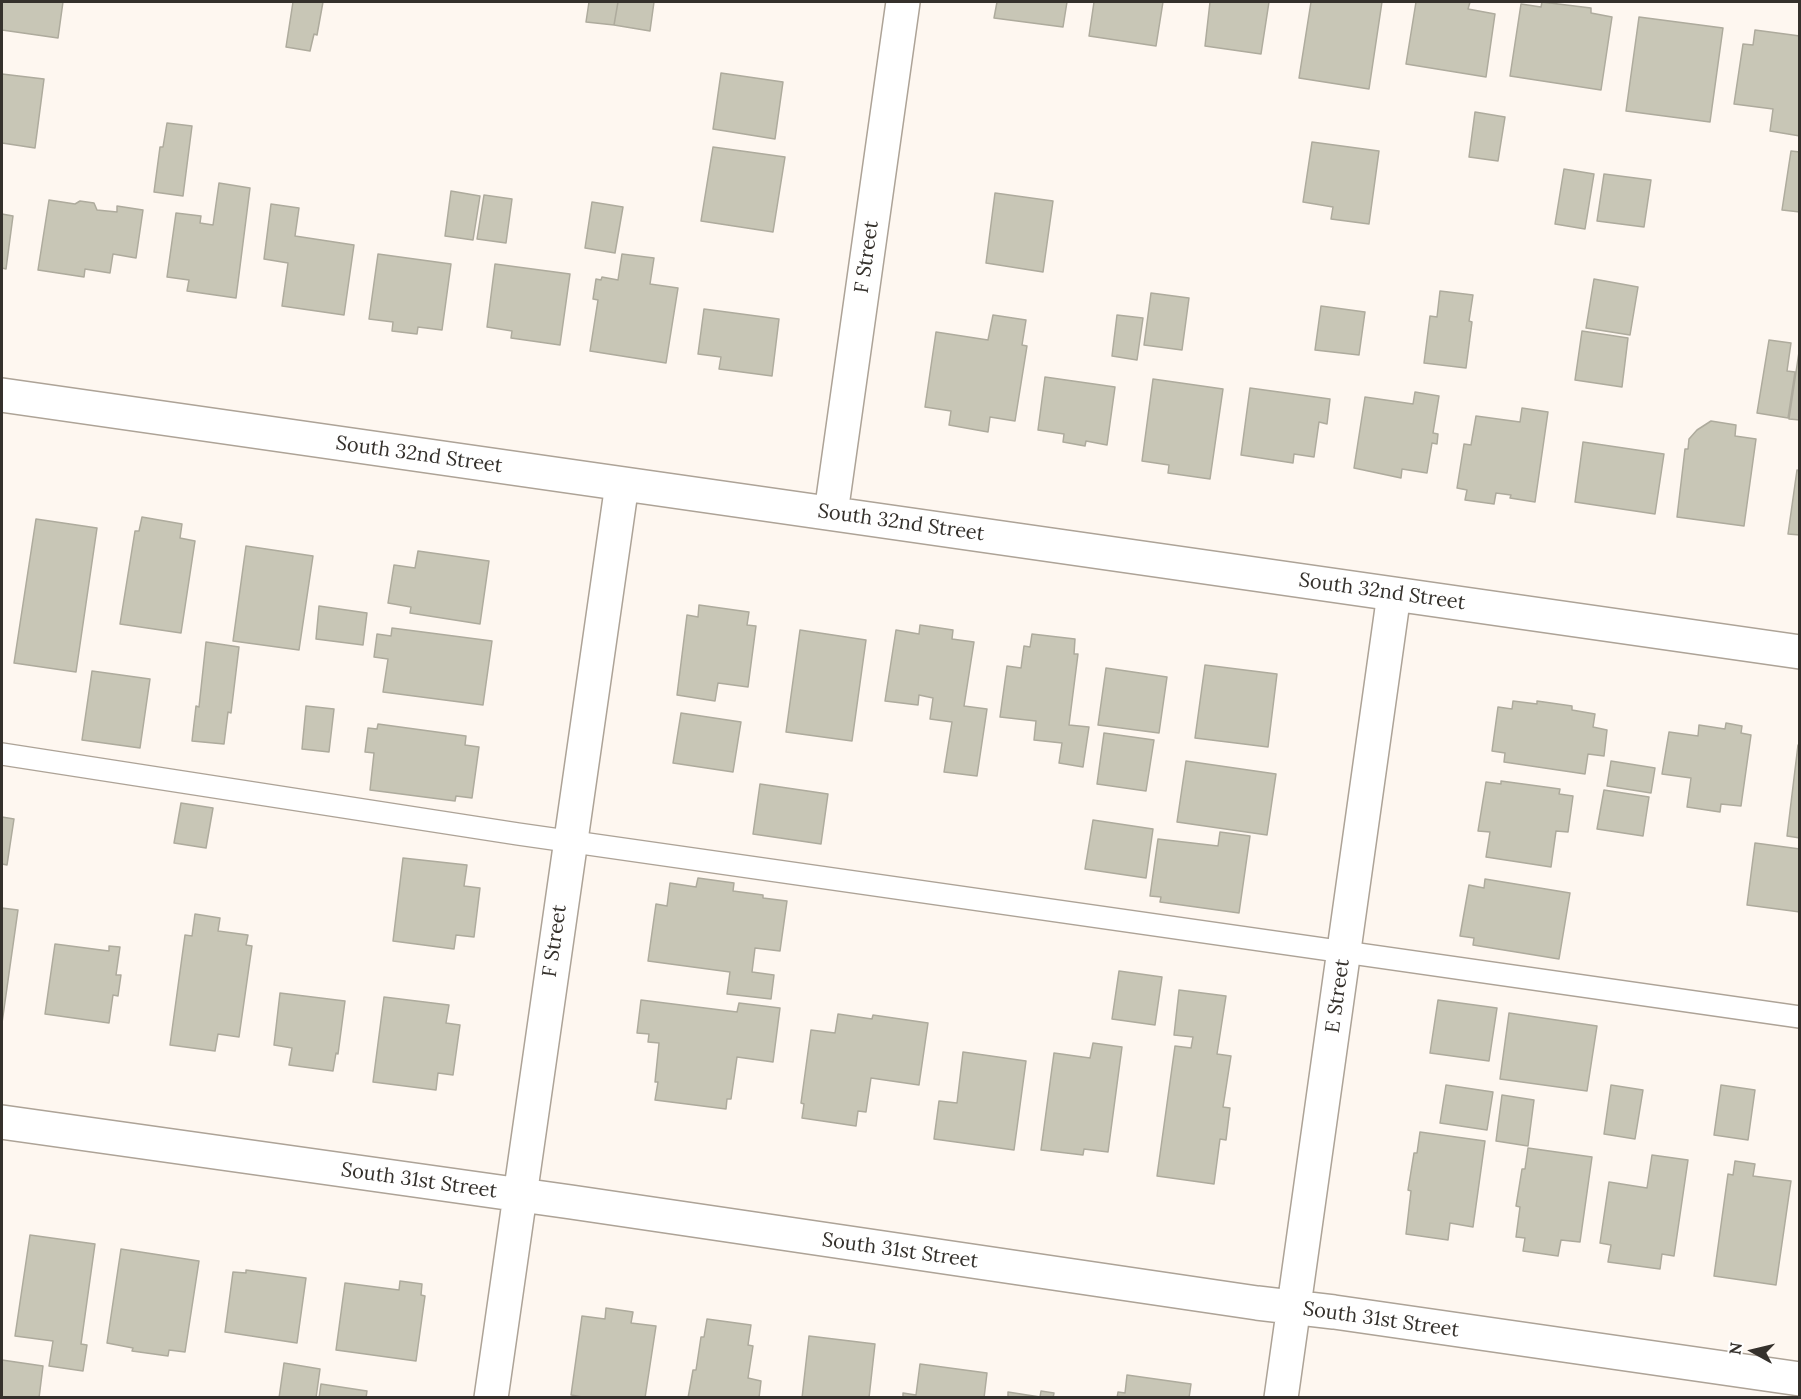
<!DOCTYPE html>
<style>
body{margin:0}
#map{position:relative;width:1801px;height:1399px;overflow:hidden;background:#fef7f0;font-family:Lora,serif}
canvas{display:block}
.frame{position:absolute;inset:0;border:3px solid #35312c;pointer-events:none}
.north{position:absolute;left:1723px;top:1321px;width:60px;height:60px;-webkit-text-stroke:4px #fff;paint-order:stroke;rotate:278deg;font-size:16px;font-weight:700;line-height:24px;text-align:center;color:#35312c}
.north::after{content:'';display:block;margin:auto;width:21px;height:27px;background:#35312c;clip-path:polygon(50% 0,100% 100%,50% 72%,0 100%)}
</style>
<div id="map">
<canvas width="1801" height="1399"></canvas>
<div class="frame"></div>
<div class="north">N</div>
</div>
<script>
const ctx = document.querySelector('canvas').getContext('2d');
ctx.lineJoin = 'round';
function paint(path, color) {
  ctx.fillStyle = color;
  ctx.fill(path, 'evenodd');
}
function strokePath(path, color, width, dash) {
  ctx.strokeStyle = color;
  ctx.lineWidth = width;
  ctx.lineCap = dash ? 'butt' : 'round';
  ctx.setLineDash(dash || []);
  ctx.stroke(path);
}
function drawText(font, color, halo, rows, align = 'center') {
  ctx.font = font + ' Lora,serif';
  ctx.lineWidth = 6;
  ctx.setLineDash([]);
  ctx.textBaseline = 'middle';
  ctx.strokeStyle = halo;
  ctx.fillStyle = color;
  for (const [text, x, y, turn = 0] of rows) {
    ctx.save();
    ctx.translate(x, y);
    ctx.rotate((+turn || 0) * Math.PI / 180);
    ctx.textAlign = isNaN(turn) ? turn : align;
    if (halo) ctx.strokeText(text, 0, 0);
    ctx.fillText(text, 0, 0);
    ctx.restore();
  }
}
const building = new Path2D(`
 M 2,2 L 63,2 L 58,38 L 2,30 Z
 M 293,2 L 323,2 L 317,35 L 314,34 L 310,51 L 286,47 Z
 M 589,2 L 618,2 L 614,25 L 586,22 Z
 M 618,2 L 654,2 L 650,31 L 614,25 Z
 M 997,2 L 1067,2 L 1063,27 L 994,18 Z
 M 1094,2 L 1163,2 L 1156,46 L 1089,36 Z
 M 1210,2 L 1269,2 L 1261,54 L 1205,46 Z
 M 1311,2 L 1382,2 L 1369,89 L 1299,78 Z
 M 1416,2 L 1470,2 L 1468,9 L 1495,14 L 1486,77 L 1406,64 Z
 M 1542,2 L 1591,8 L 1591,13 L 1612,17 L 1601,90 L 1510,76 L 1521,4 L 1541,7 Z
 M 1639,17 L 1723,28 L 1710,122 L 1626,111 Z
 M 1755,30 L 1800,36 L 1800,136 L 1770,131 L 1773,109 L 1734,104 L 1743,44 L 1753,45 Z
 M 721,73 L 783,82 L 775,139 L 713,129 Z
 M 2,74 L 44,79 L 35,148 L 2,143 Z
 M 1475,112 L 1505,117 L 1498,161 L 1469,157 Z
 M 167,123 L 192,126 L 183,196 L 154,192 L 160,147 L 163,147 Z
 M 1312,142 L 1379,151 L 1369,224 L 1331,219 L 1333,207 L 1303,202 Z
 M 713,147 L 785,157 L 773,232 L 701,221 Z
 M 1791,151 L 1800,152 L 1800,212 L 1782,210 Z
 M 1564,169 L 1594,174 L 1585,229 L 1555,224 Z
 M 1604,174 L 1651,180 L 1644,227 L 1597,221 Z
 M 219,183 L 250,188 L 236,298 L 187,291 L 189,280 L 167,277 L 176,213 L 201,216 L 200,223 L 213,225 Z
 M 451,191 L 480,196 L 473,240 L 445,236 Z
 M 995,193 L 1053,201 L 1043,272 L 986,263 Z
 M 484,195 L 512,199 L 506,243 L 477,239 Z
 M 49,200 L 75,204 L 80,201 L 94,203 L 97,210 L 117,212 L 117,206 L 143,210 L 136,258 L 113,254 L 110,273 L 85,269 L 84,277 L 38,270 Z
 M 592,202 L 623,207 L 615,253 L 585,248 Z
 M 271,204 L 299,208 L 295,236 L 354,245 L 344,315 L 282,306 L 288,263 L 264,259 Z
 M 2,214 L 13,216 L 6,269 L 2,268 Z
 M 378,254 L 451,264 L 442,330 L 418,327 L 417,334 L 392,331 L 393,322 L 369,319 Z
 M 622,254 L 654,258 L 650,284 L 678,288 L 666,363 L 590,351 L 598,300 L 593,299 L 596,279 L 601,280 L 602,277 L 618,280 Z
 M 495,264 L 570,274 L 560,345 L 511,338 L 512,331 L 487,327 Z
 M 1594,279 L 1638,287 L 1630,335 L 1586,328 Z
 M 1440,291 L 1473,295 L 1469,321 L 1472,322 L 1466,368 L 1424,363 L 1430,316 L 1437,317 Z
 M 1151,293 L 1189,298 L 1182,350 L 1144,345 Z
 M 1321,306 L 1365,312 L 1359,355 L 1315,350 Z
 M 704,309 L 779,319 L 772,376 L 719,369 L 721,357 L 698,354 Z
 M 993,315 L 1026,320 L 1022,345 L 1027,346 L 1015,421 L 990,417 L 988,432 L 949,425 L 951,411 L 925,407 L 936,332 L 988,340 Z
 M 1117,315 L 1143,318 L 1137,360 L 1112,356 Z
 M 1582,331 L 1628,338 L 1622,387 L 1575,380 Z
 M 1769,340 L 1791,343 L 1787,371 L 1795,372 L 1788,418 L 1757,413 Z
 M 1799,352 L 1800,352 L 1800,420 L 1789,419 Z
 M 1045,377 L 1115,387 L 1107,445 L 1086,441 L 1085,446 L 1063,442 L 1064,434 L 1038,430 Z
 M 1153,379 L 1223,389 L 1210,479 L 1168,473 L 1169,465 L 1142,461 Z
 M 1250,388 L 1330,399 L 1327,424 L 1319,422 L 1314,457 L 1294,454 L 1293,463 L 1241,455 Z
 M 1415,392 L 1439,396 L 1433,433 L 1438,434 L 1437,444 L 1432,443 L 1427,473 L 1402,469 L 1401,478 L 1354,468 L 1365,397 L 1413,404 Z
 M 1522,408 L 1548,412 L 1535,502 L 1510,498 L 1511,495 L 1496,493 L 1494,504 L 1465,500 L 1467,490 L 1457,488 L 1464,444 L 1471,445 L 1476,416 L 1520,422 Z
 M 1711,421 L 1736,425 L 1735,436 L 1756,439 L 1744,526 L 1677,517 L 1685,449 L 1688,449 L 1689,439 L 1697,430 Z
 M 1583,442 L 1664,454 L 1655,514 L 1575,502 Z
 M 1797,470 L 1800,471 L 1800,535 L 1788,534 Z
 M 142,517 L 182,524 L 180,538 L 195,541 L 181,633 L 120,624 L 135,531 L 139,531 Z
 M 36,519 L 97,528 L 76,672 L 14,663 Z
 M 246,546 L 313,556 L 299,650 L 233,641 Z
 M 418,551 L 489,561 L 480,624 L 410,613 L 411,607 L 388,603 L 394,565 L 415,568 Z
 M 699,605 L 749,612 L 747,625 L 756,626 L 748,687 L 718,683 L 715,701 L 677,695 L 687,615 L 698,617 Z
 M 319,606 L 367,613 L 363,645 L 316,639 Z
 M 920,625 L 953,630 L 952,639 L 974,642 L 964,706 L 987,709 L 977,776 L 944,772 L 952,722 L 930,719 L 933,698 L 919,695 L 918,705 L 885,701 L 896,630 L 919,634 Z
 M 392,628 L 492,641 L 483,705 L 383,692 L 388,659 L 374,657 L 377,634 L 391,636 Z
 M 800,630 L 866,640 L 852,741 L 786,732 Z
 M 1032,634 L 1075,639 L 1074,654 L 1078,654 L 1069,725 L 1089,727 L 1083,767 L 1059,763 L 1062,743 L 1034,740 L 1036,721 L 1000,717 L 1007,666 L 1021,668 L 1024,646 L 1030,647 Z
 M 206,642 L 239,647 L 231,713 L 228,712 L 224,744 L 192,741 L 196,706 L 199,707 Z
 M 1205,665 L 1277,674 L 1268,747 L 1195,738 Z
 M 1106,668 L 1167,677 L 1159,733 L 1098,725 Z
 M 92,671 L 150,679 L 140,748 L 82,740 Z
 M 1513,701 L 1537,704 L 1537,701 L 1572,706 L 1572,710 L 1595,714 L 1593,727 L 1607,730 L 1604,756 L 1588,754 L 1585,774 L 1504,762 L 1505,753 L 1492,751 L 1498,707 L 1512,709 Z
 M 306,706 L 334,709 L 329,752 L 302,749 Z
 M 681,713 L 741,722 L 733,772 L 673,763 Z
 M 1726,723 L 1742,726 L 1741,733 L 1751,735 L 1741,806 L 1721,804 L 1720,812 L 1687,807 L 1691,778 L 1662,774 L 1669,732 L 1698,736 L 1699,725 L 1725,729 Z
 M 378,724 L 466,736 L 465,745 L 479,747 L 472,798 L 456,796 L 455,801 L 370,790 L 374,753 L 365,752 L 368,728 L 377,729 Z
 M 1104,733 L 1154,740 L 1146,791 L 1097,784 Z
 M 1798,745 L 1800,745 L 1800,838 L 1787,836 Z
 M 1186,761 L 1276,774 L 1267,835 L 1177,822 Z
 M 1611,761 L 1655,768 L 1651,793 L 1607,786 Z
 M 1501,781 L 1560,789 L 1559,794 L 1573,796 L 1568,832 L 1556,831 L 1551,867 L 1486,857 L 1490,832 L 1478,831 L 1486,782 L 1501,784 Z
 M 760,784 L 828,794 L 821,844 L 753,834 Z
 M 1604,790 L 1649,797 L 1643,836 L 1597,829 Z
 M 181,803 L 213,808 L 206,848 L 174,843 Z
 M 2,817 L 14,819 L 7,865 L 2,864 Z
 M 1093,820 L 1153,829 L 1146,878 L 1085,869 Z
 M 1220,832 L 1250,836 L 1239,913 L 1160,902 L 1161,897 L 1150,896 L 1158,839 L 1218,846 Z
 M 1755,843 L 1800,849 L 1800,912 L 1747,905 Z
 M 403,858 L 467,865 L 464,886 L 480,888 L 474,937 L 456,935 L 454,949 L 393,941 Z
 M 698,878 L 734,883 L 733,891 L 763,895 L 763,898 L 787,901 L 780,951 L 755,948 L 752,972 L 774,975 L 771,999 L 727,994 L 730,972 L 648,961 L 656,904 L 667,906 L 670,883 L 696,887 Z
 M 1485,879 L 1570,893 L 1559,959 L 1473,945 L 1474,938 L 1460,936 L 1469,885 L 1484,888 Z
 M 2,908 L 18,910 L 2,1023 Z
 M 195,914 L 220,918 L 218,931 L 248,935 L 246,945 L 252,946 L 239,1037 L 218,1034 L 215,1051 L 170,1045 L 185,935 L 192,936 Z
 M 55,944 L 109,951 L 109,946 L 120,947 L 116,975 L 121,975 L 118,996 L 113,995 L 109,1023 L 45,1014 Z
 M 1119,971 L 1162,977 L 1155,1025 L 1112,1019 Z
 M 1179,990 L 1226,996 L 1217,1054 L 1231,1056 L 1223,1107 L 1230,1108 L 1226,1140 L 1220,1139 L 1214,1184 L 1157,1176 L 1175,1046 L 1191,1048 L 1193,1037 L 1174,1035 Z
 M 280,993 L 345,1001 L 338,1054 L 336,1053 L 333,1071 L 289,1065 L 292,1048 L 274,1045 Z
 M 384,997 L 449,1005 L 446,1023 L 460,1025 L 453,1075 L 438,1073 L 436,1090 L 373,1082 Z
 M 641,1000 L 737,1012 L 739,1003 L 780,1008 L 773,1062 L 737,1057 L 731,1099 L 727,1099 L 726,1109 L 655,1100 L 658,1082 L 655,1082 L 659,1043 L 648,1042 L 649,1034 L 637,1033 Z
 M 1438,1000 L 1497,1008 L 1489,1061 L 1430,1053 Z
 M 1509,1013 L 1597,1026 L 1587,1091 L 1500,1079 Z
 M 838,1014 L 872,1019 L 873,1015 L 928,1023 L 919,1085 L 871,1078 L 866,1112 L 858,1111 L 856,1126 L 802,1118 L 804,1104 L 801,1103 L 811,1030 L 835,1033 Z
 M 1093,1043 L 1122,1047 L 1108,1152 L 1084,1149 L 1083,1155 L 1041,1150 L 1054,1053 L 1090,1058 Z
 M 963,1052 L 1026,1061 L 1014,1150 L 934,1139 L 939,1101 L 957,1103 Z
 M 1446,1085 L 1493,1092 L 1487,1130 L 1440,1123 Z
 M 1611,1085 L 1643,1090 L 1635,1139 L 1604,1134 Z
 M 1721,1085 L 1755,1090 L 1748,1140 L 1714,1135 Z
 M 1502,1095 L 1534,1100 L 1528,1146 L 1496,1141 Z
 M 1420,1132 L 1485,1141 L 1473,1227 L 1450,1223 L 1448,1240 L 1406,1234 L 1411,1191 L 1408,1190 L 1414,1153 L 1417,1153 Z
 M 1528,1148 L 1592,1157 L 1580,1242 L 1561,1240 L 1558,1256 L 1523,1251 L 1525,1238 L 1516,1237 L 1520,1207 L 1516,1206 L 1522,1169 L 1525,1169 Z
 M 1652,1155 L 1688,1160 L 1674,1256 L 1662,1254 L 1660,1269 L 1608,1262 L 1611,1245 L 1600,1243 L 1609,1182 L 1647,1188 Z
 M 1735,1161 L 1755,1164 L 1753,1176 L 1791,1181 L 1776,1285 L 1714,1276 L 1728,1174 L 1733,1175 Z
 M 30,1235 L 95,1244 L 81,1344 L 87,1345 L 83,1371 L 49,1366 L 53,1341 L 15,1336 Z
 M 121,1249 L 199,1261 L 185,1352 L 169,1350 L 168,1356 L 132,1351 L 133,1348 L 107,1343 Z
 M 246,1270 L 306,1278 L 297,1343 L 225,1332 L 233,1272 L 246,1273 Z
 M 400,1281 L 422,1284 L 421,1295 L 425,1296 L 416,1361 L 336,1350 L 345,1283 L 399,1290 Z
 M 606,1308 L 633,1312 L 631,1323 L 656,1326 L 645,1398 L 588,1398 L 571,1395 L 582,1316 L 605,1319 Z
 M 707,1319 L 751,1325 L 748,1345 L 753,1346 L 748,1378 L 761,1381 L 759,1398 L 688,1398 L 693,1370 L 696,1370 L 701,1337 L 704,1337 Z
 M 809,1336 L 875,1344 L 869,1398 L 802,1398 Z
 M 2,1360 L 43,1366 L 39,1398 L 2,1398 Z
 M 284,1363 L 320,1369 L 316,1398 L 279,1398 Z
 M 920,1364 L 987,1373 L 984,1398 L 903,1398 L 903,1393 L 916,1395 Z
 M 1127,1375 L 1191,1384 L 1189,1398 L 1117,1398 L 1118,1392 L 1125,1393 Z
 M 321,1384 L 367,1391 L 366,1398 L 319,1398 Z
 M 1041,1391 L 1054,1393 L 1053,1398 L 1008,1398 L 1008,1392 L 1040,1397 Z`);
paint(building, '#c8c6b6');
strokePath(building, '#aeab9d', 1.5);
const lane = new Path2D(`
 M 2,754 L 518,834 L 1800,1017`);
const street = new Path2D(`
 M 2,395 L 1800,652
 M 831,513 L 903,2
 M 2,1122 L 571,1202 L 1257,1303 L 1334,1312 L 1800,1379
 M 491,1398 L 622,484
 M 1281,1398 L 1394,594`);
strokePath(lane, '#ada397', 24);
strokePath(street, '#ada397', 36);
strokePath(lane, '#fff', 21);
strokePath(street, '#fff', 33);
drawText('20px', '#35312c', '#fff', [
 ["F Street",867,257,-82],
 ["South 32nd Street",419,455,8],
 ["South 32nd Street",901,523,8],
 ["South 32nd Street",1382,592,8],
 ["F Street",555,941,-82],
 ["E Street",1338,996,-82],
 ["South 31st Street",419,1181,8],
 ["South 31st Street",900,1251,8],
 ["South 31st Street",1381,1320,8]
]);
</script>
